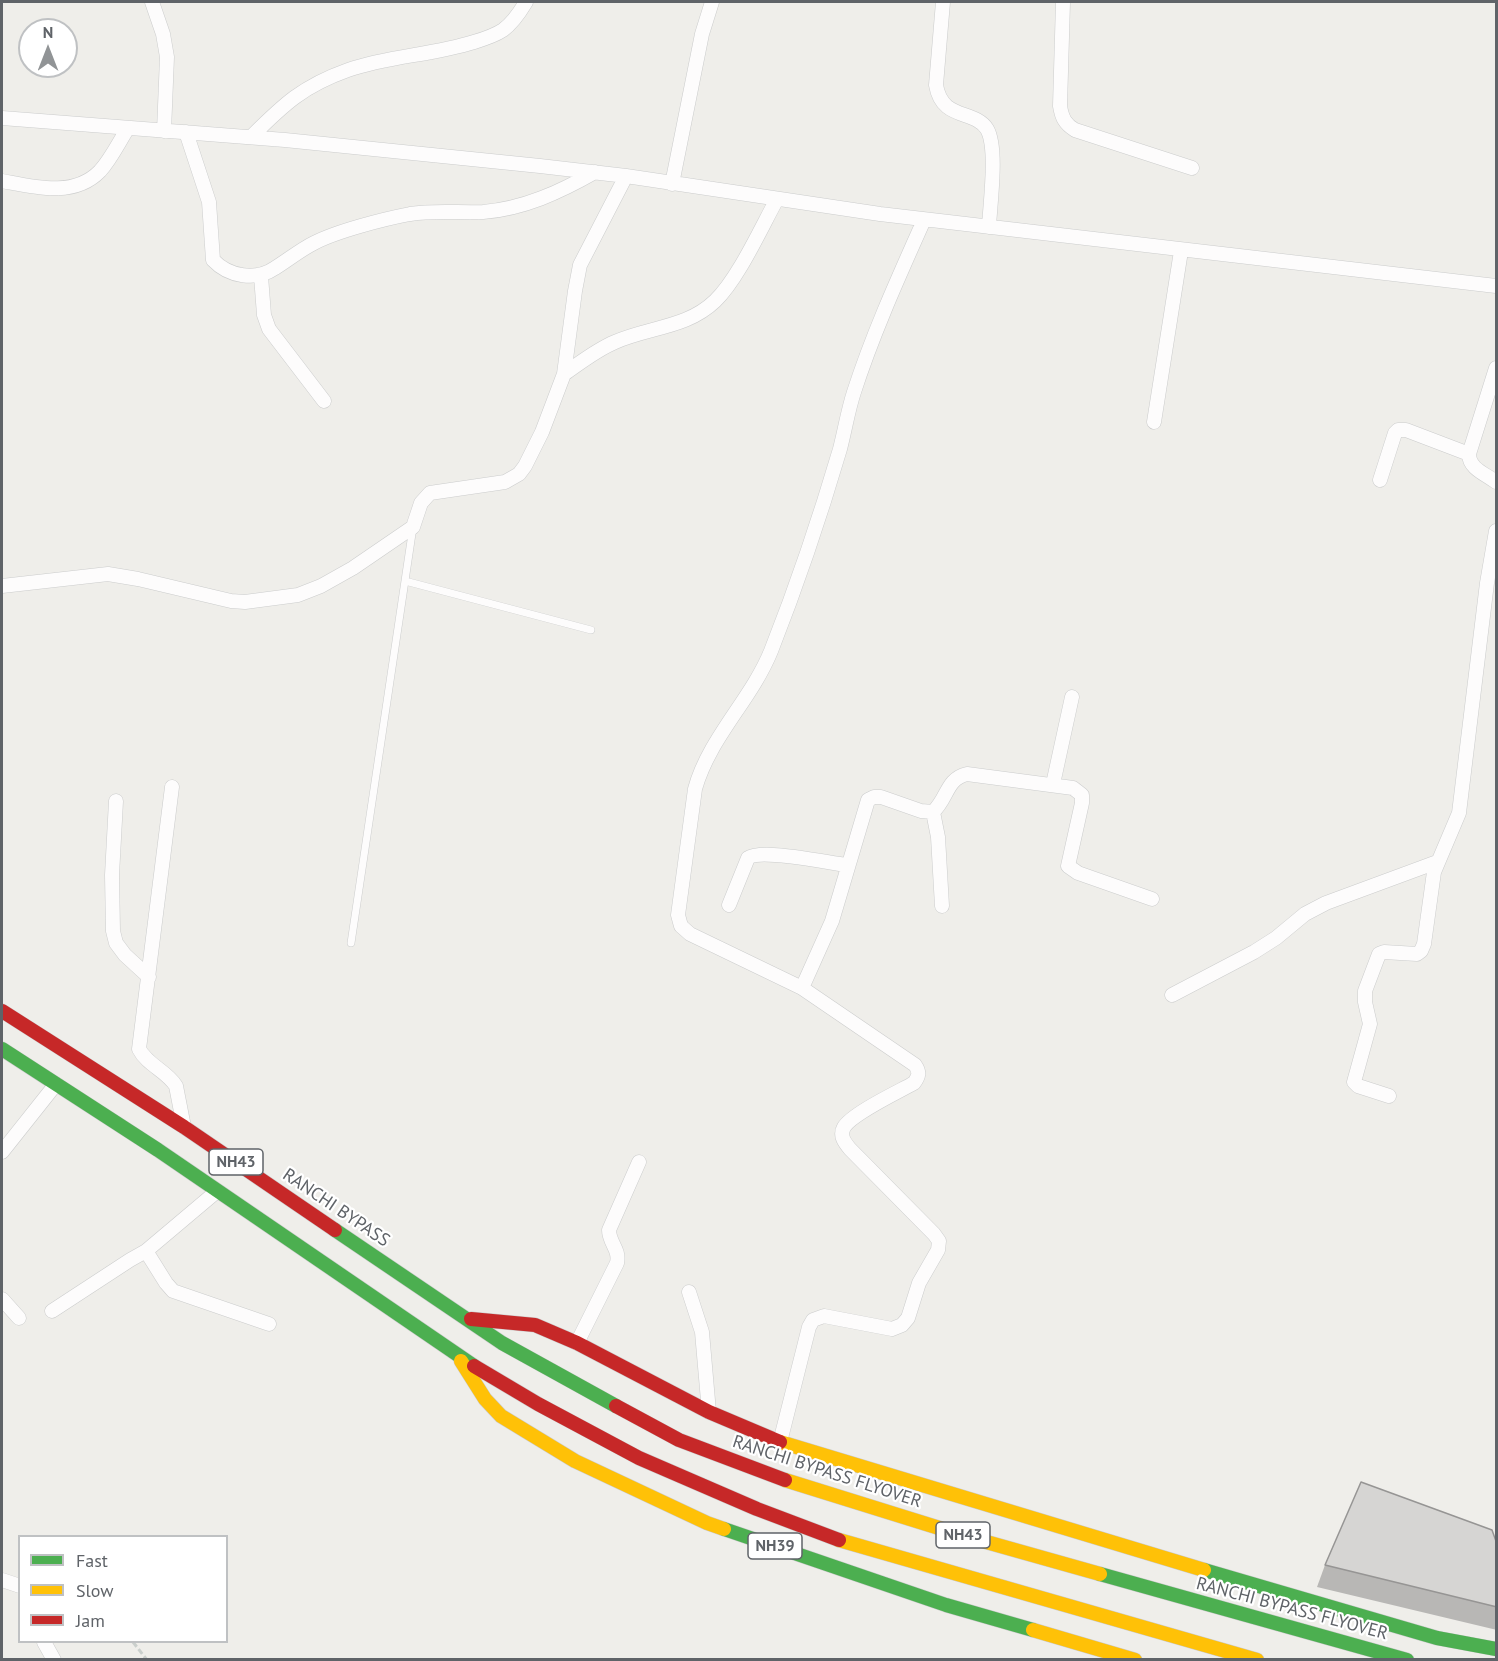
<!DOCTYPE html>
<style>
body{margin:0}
#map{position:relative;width:1498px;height:1661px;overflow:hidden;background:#efeeea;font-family:"PT Sans",sans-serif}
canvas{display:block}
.frame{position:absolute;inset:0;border:3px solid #5f6368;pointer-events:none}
.legend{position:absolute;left:18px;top:1535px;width:210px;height:108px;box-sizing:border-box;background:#fff;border:2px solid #bfc1c3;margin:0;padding:8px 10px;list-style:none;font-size:18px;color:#5f6368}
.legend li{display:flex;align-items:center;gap:12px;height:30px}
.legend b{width:30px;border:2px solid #bfc1c3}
.north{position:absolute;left:18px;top:18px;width:60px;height:60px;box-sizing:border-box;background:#fff;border:2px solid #bfc1c3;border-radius:50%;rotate:0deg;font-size:16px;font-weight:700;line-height:24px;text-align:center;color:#5f6368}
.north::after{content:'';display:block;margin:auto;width:21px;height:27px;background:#919496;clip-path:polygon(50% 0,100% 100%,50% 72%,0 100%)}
</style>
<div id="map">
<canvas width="1498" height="1661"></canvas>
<div class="frame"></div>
<ul class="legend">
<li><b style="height:8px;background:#4caf50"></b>Fast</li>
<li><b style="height:8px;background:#ffc107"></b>Slow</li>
<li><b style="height:8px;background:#c62828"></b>Jam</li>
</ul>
<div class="north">N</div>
</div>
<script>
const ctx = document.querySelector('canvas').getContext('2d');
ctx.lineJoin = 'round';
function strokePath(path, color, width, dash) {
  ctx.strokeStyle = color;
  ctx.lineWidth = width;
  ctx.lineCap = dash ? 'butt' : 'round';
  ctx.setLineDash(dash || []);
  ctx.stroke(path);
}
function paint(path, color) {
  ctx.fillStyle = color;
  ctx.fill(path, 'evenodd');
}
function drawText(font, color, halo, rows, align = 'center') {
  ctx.font = font + ' "PT Sans",sans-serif';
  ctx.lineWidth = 4.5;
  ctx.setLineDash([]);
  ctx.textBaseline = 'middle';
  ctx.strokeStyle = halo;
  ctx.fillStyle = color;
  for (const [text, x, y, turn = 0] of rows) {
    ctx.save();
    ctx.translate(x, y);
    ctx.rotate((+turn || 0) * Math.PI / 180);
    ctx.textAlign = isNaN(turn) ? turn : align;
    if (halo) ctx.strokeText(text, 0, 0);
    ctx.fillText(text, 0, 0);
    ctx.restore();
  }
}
const lane = new Path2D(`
 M 405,581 L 591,630
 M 351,943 L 413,527`);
const street = new Path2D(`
 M 152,2 L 163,34 L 167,57 L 164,131
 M 943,2 L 936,85 C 942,121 974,109 987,129 C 998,148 990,204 989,227
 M 1063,2 L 1060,106 C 1062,118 1065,124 1075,130 L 1192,168
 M 2,118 L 285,140 L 540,166 L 626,176 L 880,214 L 1496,286
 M 186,132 L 209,202 L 213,260 C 229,277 256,281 275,268 C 288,260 300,250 314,243 C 337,231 384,219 410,214 C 434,210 459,213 483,212 C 523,209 560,192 595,172
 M 251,137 C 284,104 303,86 348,70 C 388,56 433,55 474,42 C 484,39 494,36 503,30 C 513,23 520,12 526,2
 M 2,181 C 34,187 74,198 100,171 C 111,159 119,142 128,128
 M 672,184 L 702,34 L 712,2
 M 261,276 L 264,315 L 269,329 L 324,401
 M 1496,368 L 1469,454 C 1469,469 1486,474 1496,482
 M 564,374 C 580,363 596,350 615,342 C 649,327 687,328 715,301 C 738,279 761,228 777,199
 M 1154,422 L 1181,251
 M 1380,480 L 1395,433 L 1398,430 L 1406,430 L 1469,454
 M 2,586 L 108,574 L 138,579 L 231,601 L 245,602 L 298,595 L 321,586 L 353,568 L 413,527 L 421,503 L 430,493 L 505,482 L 519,474 L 525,466 L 542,432 L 564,374 L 575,291 L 580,265 L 626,176
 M 1053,784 L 1072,697
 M 172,787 L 139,1049 C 147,1065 167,1071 176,1086 L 184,1127
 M 116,801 L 112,875 L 113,931 L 116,943 L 125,955 L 149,977
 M 933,812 L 938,837 L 942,906
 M 729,905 L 748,858 C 761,848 828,863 847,865
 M 802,988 L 690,934 L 681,926 L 678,915 L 695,789 C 709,738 751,700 771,651 C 797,585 820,517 840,449 C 845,430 848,410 854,392 C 873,333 899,276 924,220
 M 1172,995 L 1254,952 L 1276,938 L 1305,914 L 1326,903 L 1437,862
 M 1389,1096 L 1358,1086 L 1354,1082 L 1370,1024 L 1365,1002 L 1365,991 L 1379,954 L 1384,952 L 1417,954 L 1421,951 L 1424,944 L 1434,872 L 1459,813 L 1487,583 L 1496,531
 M 2,1152 L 56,1084
 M 146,1251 L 166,1283 L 173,1291 L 269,1324
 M 689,1292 L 702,1332 L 709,1412
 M 2,1299 L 19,1318
 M 52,1311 L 130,1260 L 146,1251 L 216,1192
 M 577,1343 L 617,1263 C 620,1249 609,1243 609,1230 L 639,1162
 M 780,1442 L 809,1327 L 813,1320 L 824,1316 L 892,1329 L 902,1325 L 908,1318 L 919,1283 L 938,1250 L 939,1241 L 934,1234 L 850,1149 C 845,1143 839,1136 844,1127 C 853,1113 898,1092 914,1083 C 919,1076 920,1072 915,1065 L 802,988 L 832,921 L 868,800 L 874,797 L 881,797 L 921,811 L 933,812 C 948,798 946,779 967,774 L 1073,788 L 1082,795 L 1082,803 L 1068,866 L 1078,873 L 1152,899
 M 2,1580 L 20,1586
 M 44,1642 L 54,1660`);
const fast = new Path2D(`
 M 2,1049 L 158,1150 L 474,1366
 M 335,1230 L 502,1343 L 616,1406
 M 724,1529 L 946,1605 L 1033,1630
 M 1204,1570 L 1437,1638 L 1496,1649
 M 1100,1574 L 1407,1660`);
const slow = new Path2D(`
 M 461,1361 L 485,1399 L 501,1416 L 575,1461 L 707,1523 L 724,1529
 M 780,1442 L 1204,1570
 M 785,1480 L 965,1536 L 1100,1574
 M 839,1540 L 1257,1660
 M 1033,1630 L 1135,1660`);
const jam = new Path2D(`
 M 2,1011 L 184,1127 L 335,1230
 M 471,1319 L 535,1325 L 577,1343 L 709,1412 L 780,1442
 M 474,1366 L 538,1404 L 639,1458 L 757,1509 L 839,1540
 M 616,1406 L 679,1440 L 785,1480`);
strokePath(lane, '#cbcccc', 8);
strokePath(street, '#cbcccc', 15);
strokePath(fast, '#cacacb', 15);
strokePath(slow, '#cacacb', 15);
strokePath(jam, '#cacacb', 15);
strokePath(new Path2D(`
 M 133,1642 L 147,1660`), '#cacfcc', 3, [6, 3]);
strokePath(lane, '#fdfcfc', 7);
strokePath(street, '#fdfcfc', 14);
strokePath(fast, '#4caf50', 14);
strokePath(slow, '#ffc107', 14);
strokePath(jam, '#c62828', 14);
paint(new Path2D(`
 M 1497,1544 L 1497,1630 L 1317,1587 L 1325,1565 Z`), '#b8b7b5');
const building = new Path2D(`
 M 1361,1482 L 1492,1530 L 1497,1544 L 1497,1607 L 1325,1565 Z`);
paint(building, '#d6d5d3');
strokePath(building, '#969594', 1.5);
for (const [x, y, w] of [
 [236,1162,54],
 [963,1535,54],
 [775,1546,54]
]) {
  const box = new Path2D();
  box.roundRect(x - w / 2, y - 13, w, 26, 4.5);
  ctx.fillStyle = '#fff';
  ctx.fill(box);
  strokePath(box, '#5f6368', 1.5);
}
drawText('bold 16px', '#5f6368', null, [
 ["NH43",236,1162],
 ["NH43",963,1535],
 ["NH39",775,1546]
]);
drawText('18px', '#5f6368', '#fff', [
 ["RANCHI BYPASS",336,1208,34],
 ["RANCHI BYPASS FLYOVER",827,1472,18],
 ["RANCHI BYPASS FLYOVER",1292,1609,15]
]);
</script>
